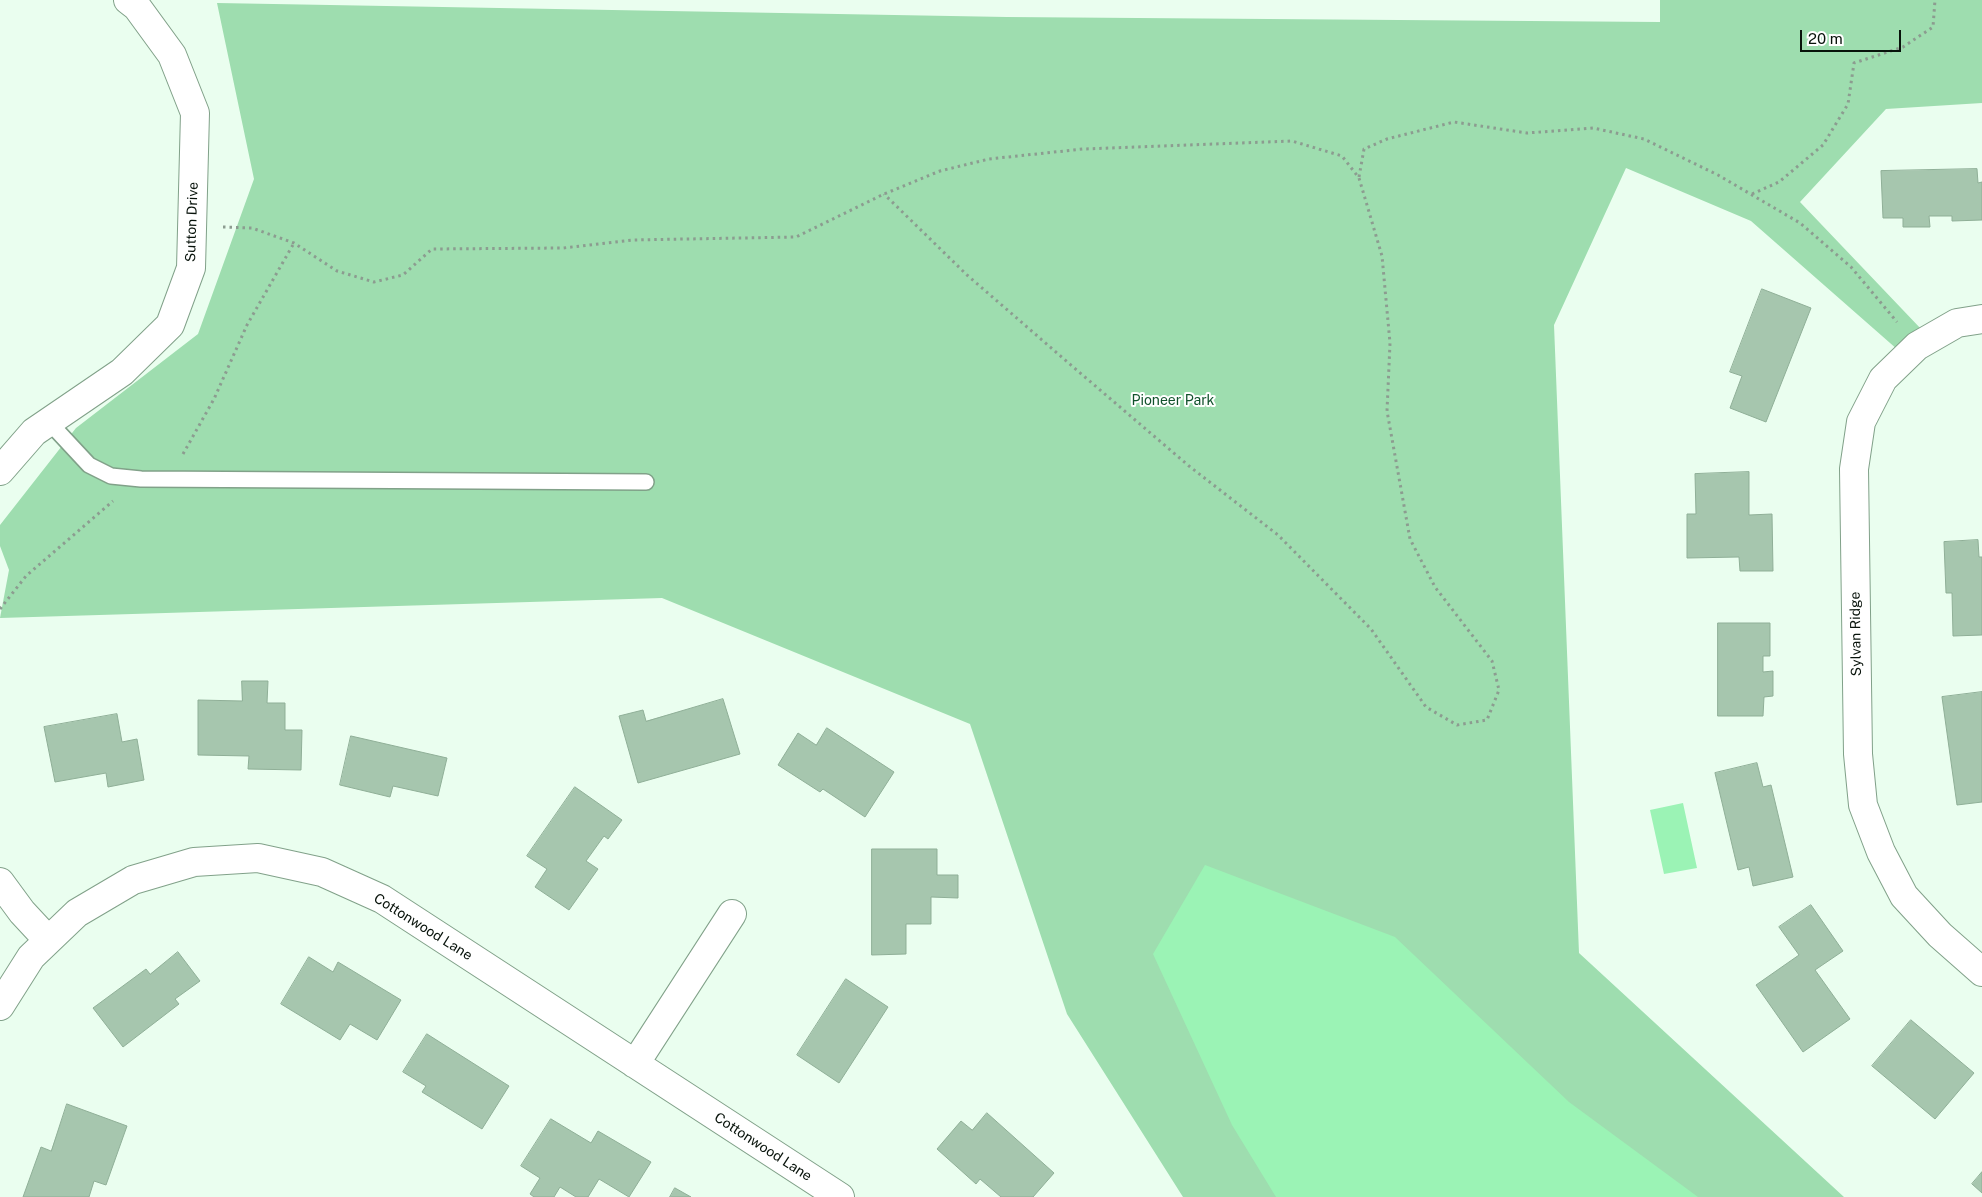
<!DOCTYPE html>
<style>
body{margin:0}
#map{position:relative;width:1982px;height:1197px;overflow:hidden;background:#eafeef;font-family:"Public Sans",sans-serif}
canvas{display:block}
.scale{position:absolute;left:1800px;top:30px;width:101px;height:22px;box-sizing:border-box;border:2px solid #08130b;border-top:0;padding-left:6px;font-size:15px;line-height:18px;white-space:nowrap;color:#08130b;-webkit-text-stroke:4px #fff;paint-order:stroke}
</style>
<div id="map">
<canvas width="1982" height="1197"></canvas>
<div class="scale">20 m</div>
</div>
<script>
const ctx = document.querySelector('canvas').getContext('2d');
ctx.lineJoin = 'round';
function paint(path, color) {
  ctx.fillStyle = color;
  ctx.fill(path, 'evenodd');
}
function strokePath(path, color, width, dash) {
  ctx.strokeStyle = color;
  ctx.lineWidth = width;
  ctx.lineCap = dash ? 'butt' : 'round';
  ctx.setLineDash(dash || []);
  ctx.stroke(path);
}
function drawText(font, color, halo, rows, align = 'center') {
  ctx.font = font + ' "Public Sans",sans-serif';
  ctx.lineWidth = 4;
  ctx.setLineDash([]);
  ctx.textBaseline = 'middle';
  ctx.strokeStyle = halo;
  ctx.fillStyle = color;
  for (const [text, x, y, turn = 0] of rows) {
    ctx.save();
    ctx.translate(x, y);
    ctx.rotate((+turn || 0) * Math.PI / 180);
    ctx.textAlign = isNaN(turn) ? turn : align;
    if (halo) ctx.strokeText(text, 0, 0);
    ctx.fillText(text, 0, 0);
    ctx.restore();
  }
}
paint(new Path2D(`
 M 1660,0 L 1982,0 L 1982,103 L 1886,109 L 1800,202 L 1922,330 L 1898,350 L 1751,221 L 1626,168 L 1554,325 L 1579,953 L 1844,1197 L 1183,1197 L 1067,1014 L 970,724 L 662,598 L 0,618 L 9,570 L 0,546 L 0,525 L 76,428 L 198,334 L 254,179 L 217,3 L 1007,17 L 1660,22 Z`), '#9eddaf');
paint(new Path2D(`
 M 1683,803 L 1697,868 L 1664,874 L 1650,810 Z
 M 1205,865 L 1395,937 L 1569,1102 L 1698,1197 L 1276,1197 L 1232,1125 L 1153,954 Z`), '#9bf3b5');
const building = new Path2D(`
 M 1977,169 L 1978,183 L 1982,182 L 1982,220 L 1952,221 L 1952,216 L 1929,216 L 1930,227 L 1903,227 L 1903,218 L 1883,218 L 1881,171 Z
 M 1762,289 L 1811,308 L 1766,422 L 1730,408 L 1742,376 L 1730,372 Z
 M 1749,472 L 1749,515 L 1772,514 L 1773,571 L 1740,571 L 1739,557 L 1687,558 L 1687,514 L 1696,514 L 1695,474 Z
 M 1978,540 L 1979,557 L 1982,557 L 1982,635 L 1953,636 L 1952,593 L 1946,593 L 1944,542 Z
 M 1718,623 L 1770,623 L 1770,656 L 1763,656 L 1763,672 L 1773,671 L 1773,696 L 1764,697 L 1763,716 L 1718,716 Z
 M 242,681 L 268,681 L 267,703 L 285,703 L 285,730 L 302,730 L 301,770 L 248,769 L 249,756 L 198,755 L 198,700 L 242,701 Z
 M 1982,692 L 1982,802 L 1957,805 L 1942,697 Z
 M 723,699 L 740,754 L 638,783 L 619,716 L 643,710 L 646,721 Z
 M 117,714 L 122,742 L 137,739 L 144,780 L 108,787 L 106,773 L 55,782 L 44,727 Z
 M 827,728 L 894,772 L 865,817 L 823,789 L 820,792 L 778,765 L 798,733 L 816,745 Z
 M 351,736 L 447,758 L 438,796 L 393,786 L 390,797 L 340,785 Z
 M 1757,763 L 1763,787 L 1771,785 L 1793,877 L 1753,886 L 1749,867 L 1738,870 L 1715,773 Z
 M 575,787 L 622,820 L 608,839 L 604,836 L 586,861 L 598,869 L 569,910 L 535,887 L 547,869 L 527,856 Z
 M 872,849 L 937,849 L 937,875 L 958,875 L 958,898 L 931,897 L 931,924 L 906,924 L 906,954 L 872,955 Z
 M 1811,905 L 1843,951 L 1815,970 L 1850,1019 L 1803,1052 L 1756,985 L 1799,955 L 1779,927 Z
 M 178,952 L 200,981 L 175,999 L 179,1004 L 123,1047 L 93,1008 L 146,969 L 150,974 Z
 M 309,957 L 333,972 L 338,962 L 401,1000 L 377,1040 L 350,1024 L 340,1040 L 281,1004 Z
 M 846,979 L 888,1007 L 839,1083 L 797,1055 Z
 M 1911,1020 L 1974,1073 L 1935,1119 L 1872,1066 Z
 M 427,1034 L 509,1086 L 482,1129 L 422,1092 L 426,1086 L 403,1072 Z
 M 67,1104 L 127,1126 L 106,1185 L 94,1181 L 89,1197 L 23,1197 L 41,1147 L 51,1151 Z
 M 987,1113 L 1054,1173 L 1033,1197 L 1001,1197 L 980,1179 L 976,1184 L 937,1149 L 961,1121 L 972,1130 Z
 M 551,1119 L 591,1143 L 598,1131 L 651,1162 L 629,1197 L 599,1179 L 588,1197 L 576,1197 L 560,1187 L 554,1197 L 534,1197 L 530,1194 L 540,1178 L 521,1166 Z
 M 1982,1172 L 1982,1193 L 1972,1184 Z
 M 675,1188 L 691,1197 L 670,1197 Z`);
paint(building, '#a6c6ae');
strokePath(building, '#8faf97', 1);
const lane = new Path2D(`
 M 49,422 L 89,465 L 111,476 L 141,479 L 646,482`);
const street = new Path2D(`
 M 1982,319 L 1957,323 L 1917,346 L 1883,379 L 1861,422 L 1854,469 L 1858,754 L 1863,805 L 1881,852 L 1904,896 L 1940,935 L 1982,972
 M 0,471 L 34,432 L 122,372 L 170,325 L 191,268 L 195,113 L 172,55 L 137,7 L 128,0
 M 0,882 L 22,912 L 48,940
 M 0,1006 L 31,957 L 77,913 L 133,880 L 194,862 L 258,858 L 322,872 L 382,899 L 840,1197
 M 635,1064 L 732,914`);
strokePath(lane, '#81a189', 18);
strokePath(street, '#81a189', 30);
strokePath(new Path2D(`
 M 1359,177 L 1364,149 L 1387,139 L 1454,122 L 1527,133 L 1593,128 L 1644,139 L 1718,175 L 1800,223 L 1851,267 L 1897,322
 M 1752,194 L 1779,182 L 1823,145 L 1848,104 L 1854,63 L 1903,47 L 1933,27 L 1935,0
 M 223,227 L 252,228 L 294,243 L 337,271 L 374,282 L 403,275 L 432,249 L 563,248 L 632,240 L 796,237 L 884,194 L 940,171 L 989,159 L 1083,149 L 1292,141 L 1342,156 L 1359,178 L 1382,256 L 1390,343 L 1387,411 L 1410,539 L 1435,587 L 1492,661 L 1499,690 L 1487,720 L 1457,725 L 1426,707 L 1371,629 L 1278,535 L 1189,466 L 1079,372 L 967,275 L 884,194
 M 183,454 L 214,399 L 247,325 L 294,243
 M 0,609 L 26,576 L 113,501`), '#8c9c90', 3, [2.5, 4]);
strokePath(lane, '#fff', 15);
strokePath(street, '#fff', 28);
drawText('14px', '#08130b', '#fff', [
 ["Sutton Drive",192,222,-88],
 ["Sylvan Ridge",1856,634,-91],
 ["Cottonwood Lane",423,927,32],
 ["Cottonwood Lane",763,1147,33]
]);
drawText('14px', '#11522c', '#fff', [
 ["Pioneer Park",1173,401]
]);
</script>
